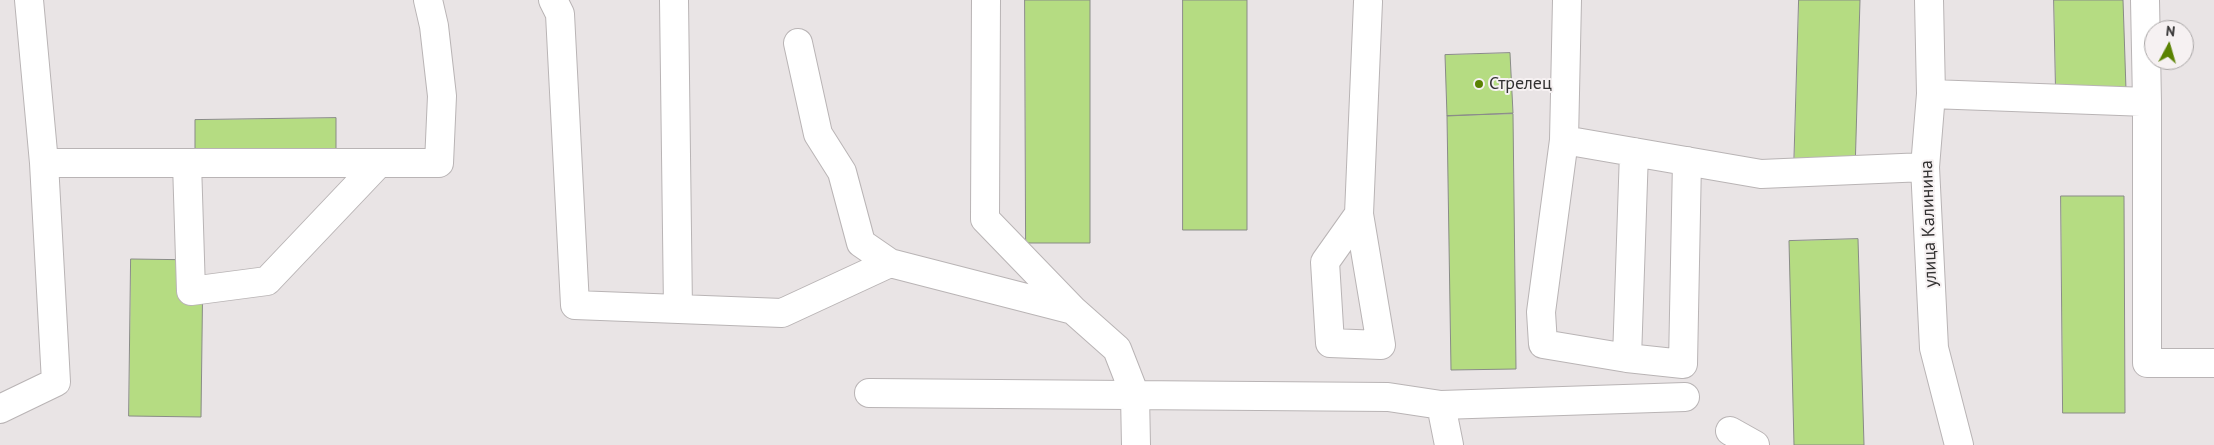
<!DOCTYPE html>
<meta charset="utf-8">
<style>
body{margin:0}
#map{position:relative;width:2214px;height:445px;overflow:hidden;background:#e9e4e5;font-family:"PT Sans",sans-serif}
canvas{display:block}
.north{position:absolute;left:2144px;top:20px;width:50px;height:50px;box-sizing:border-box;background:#f6f1f2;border:1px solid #a8a5a5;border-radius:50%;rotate:6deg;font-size:14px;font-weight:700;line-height:20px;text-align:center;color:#333232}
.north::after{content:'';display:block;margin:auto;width:18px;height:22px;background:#5a8202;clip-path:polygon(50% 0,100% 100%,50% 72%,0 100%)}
</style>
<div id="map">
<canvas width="2214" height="445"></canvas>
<div class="north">N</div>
</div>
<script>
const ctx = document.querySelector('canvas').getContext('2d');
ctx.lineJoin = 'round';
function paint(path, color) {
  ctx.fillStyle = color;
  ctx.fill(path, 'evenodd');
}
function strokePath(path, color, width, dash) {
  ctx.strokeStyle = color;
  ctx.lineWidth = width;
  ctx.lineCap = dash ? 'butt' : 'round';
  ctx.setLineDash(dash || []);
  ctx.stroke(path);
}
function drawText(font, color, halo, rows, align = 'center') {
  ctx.font = font + ' "PT Sans",sans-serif';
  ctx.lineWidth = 4;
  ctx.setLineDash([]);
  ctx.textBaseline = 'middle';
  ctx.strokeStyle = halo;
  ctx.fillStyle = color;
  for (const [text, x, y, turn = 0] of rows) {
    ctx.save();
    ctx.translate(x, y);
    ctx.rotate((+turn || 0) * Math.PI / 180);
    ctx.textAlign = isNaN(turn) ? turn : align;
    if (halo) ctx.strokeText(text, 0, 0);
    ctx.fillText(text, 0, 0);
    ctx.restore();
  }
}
const building = new Path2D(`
 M 1025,0 L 1090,0 L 1090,243 L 1026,243 Z
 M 1183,0 L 1247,0 L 1247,230 L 1183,230 Z
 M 1799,0 L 1860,0 L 1855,172 L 1794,171 Z
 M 2054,0 L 2123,0 L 2126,90 L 2056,92 Z
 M 1510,53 L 1513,113 L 1447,116 L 1445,55 Z
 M 1513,114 L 1516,369 L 1451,370 L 1447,116 Z
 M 336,118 L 336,173 L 195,174 L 195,120 Z
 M 2061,196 L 2124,196 L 2125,413 L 2063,413 Z
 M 1858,239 L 1864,445 L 1794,445 L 1789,241 Z
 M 131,259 L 203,260 L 201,417 L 129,416 Z`);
paint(building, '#b5dc82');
strokePath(building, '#898b87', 1);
const minor = new Path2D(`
 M 553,0 L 560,14 L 575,305 L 782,313 L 890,263
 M 674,0 L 678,309
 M 986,0 L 985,219 L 1073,310
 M 1567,0 L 1564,140 L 1761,174 L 1925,167
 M 1929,0 L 1931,94 L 1925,167 L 1934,348 L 1959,445
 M 798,43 L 818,134 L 842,172 L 861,243 L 890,263 L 1073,310 L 1117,349 L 1135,395 L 1136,445
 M 1931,94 L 2147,102 L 2145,0
 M 2147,102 L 2147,363 L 2214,363
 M 1564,140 L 1541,312 L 1543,344 L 1627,358
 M 1634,152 L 1627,358 L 1683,364 L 1687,161
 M 44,163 L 439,163 L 442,96 L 434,26 L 428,0
 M 187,163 L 191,291 L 267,281 L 379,163
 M 1359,214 L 1325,262 L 1330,343 L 1381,345 L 1359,214 L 1368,2
 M 869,393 L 1388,397 L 1441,405 L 1449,445
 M 1441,405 L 1685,397
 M 0,409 L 56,382 L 44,163 L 29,0
 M 1730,431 L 1755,445`);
strokePath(minor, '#b9b4b5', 30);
strokePath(minor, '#fff', 28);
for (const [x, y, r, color] of [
 [1479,84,5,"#5a8202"]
]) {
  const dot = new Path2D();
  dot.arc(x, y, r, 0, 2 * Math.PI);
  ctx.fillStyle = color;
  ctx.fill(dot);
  strokePath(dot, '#f6f1f2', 2);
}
drawText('18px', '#333232', '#f6f1f2', [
 ["Стрелец",1489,84]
], 'left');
drawText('18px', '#333232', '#f6f1f2', [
 ["улица Калинина",1929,224,-92]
]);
</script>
